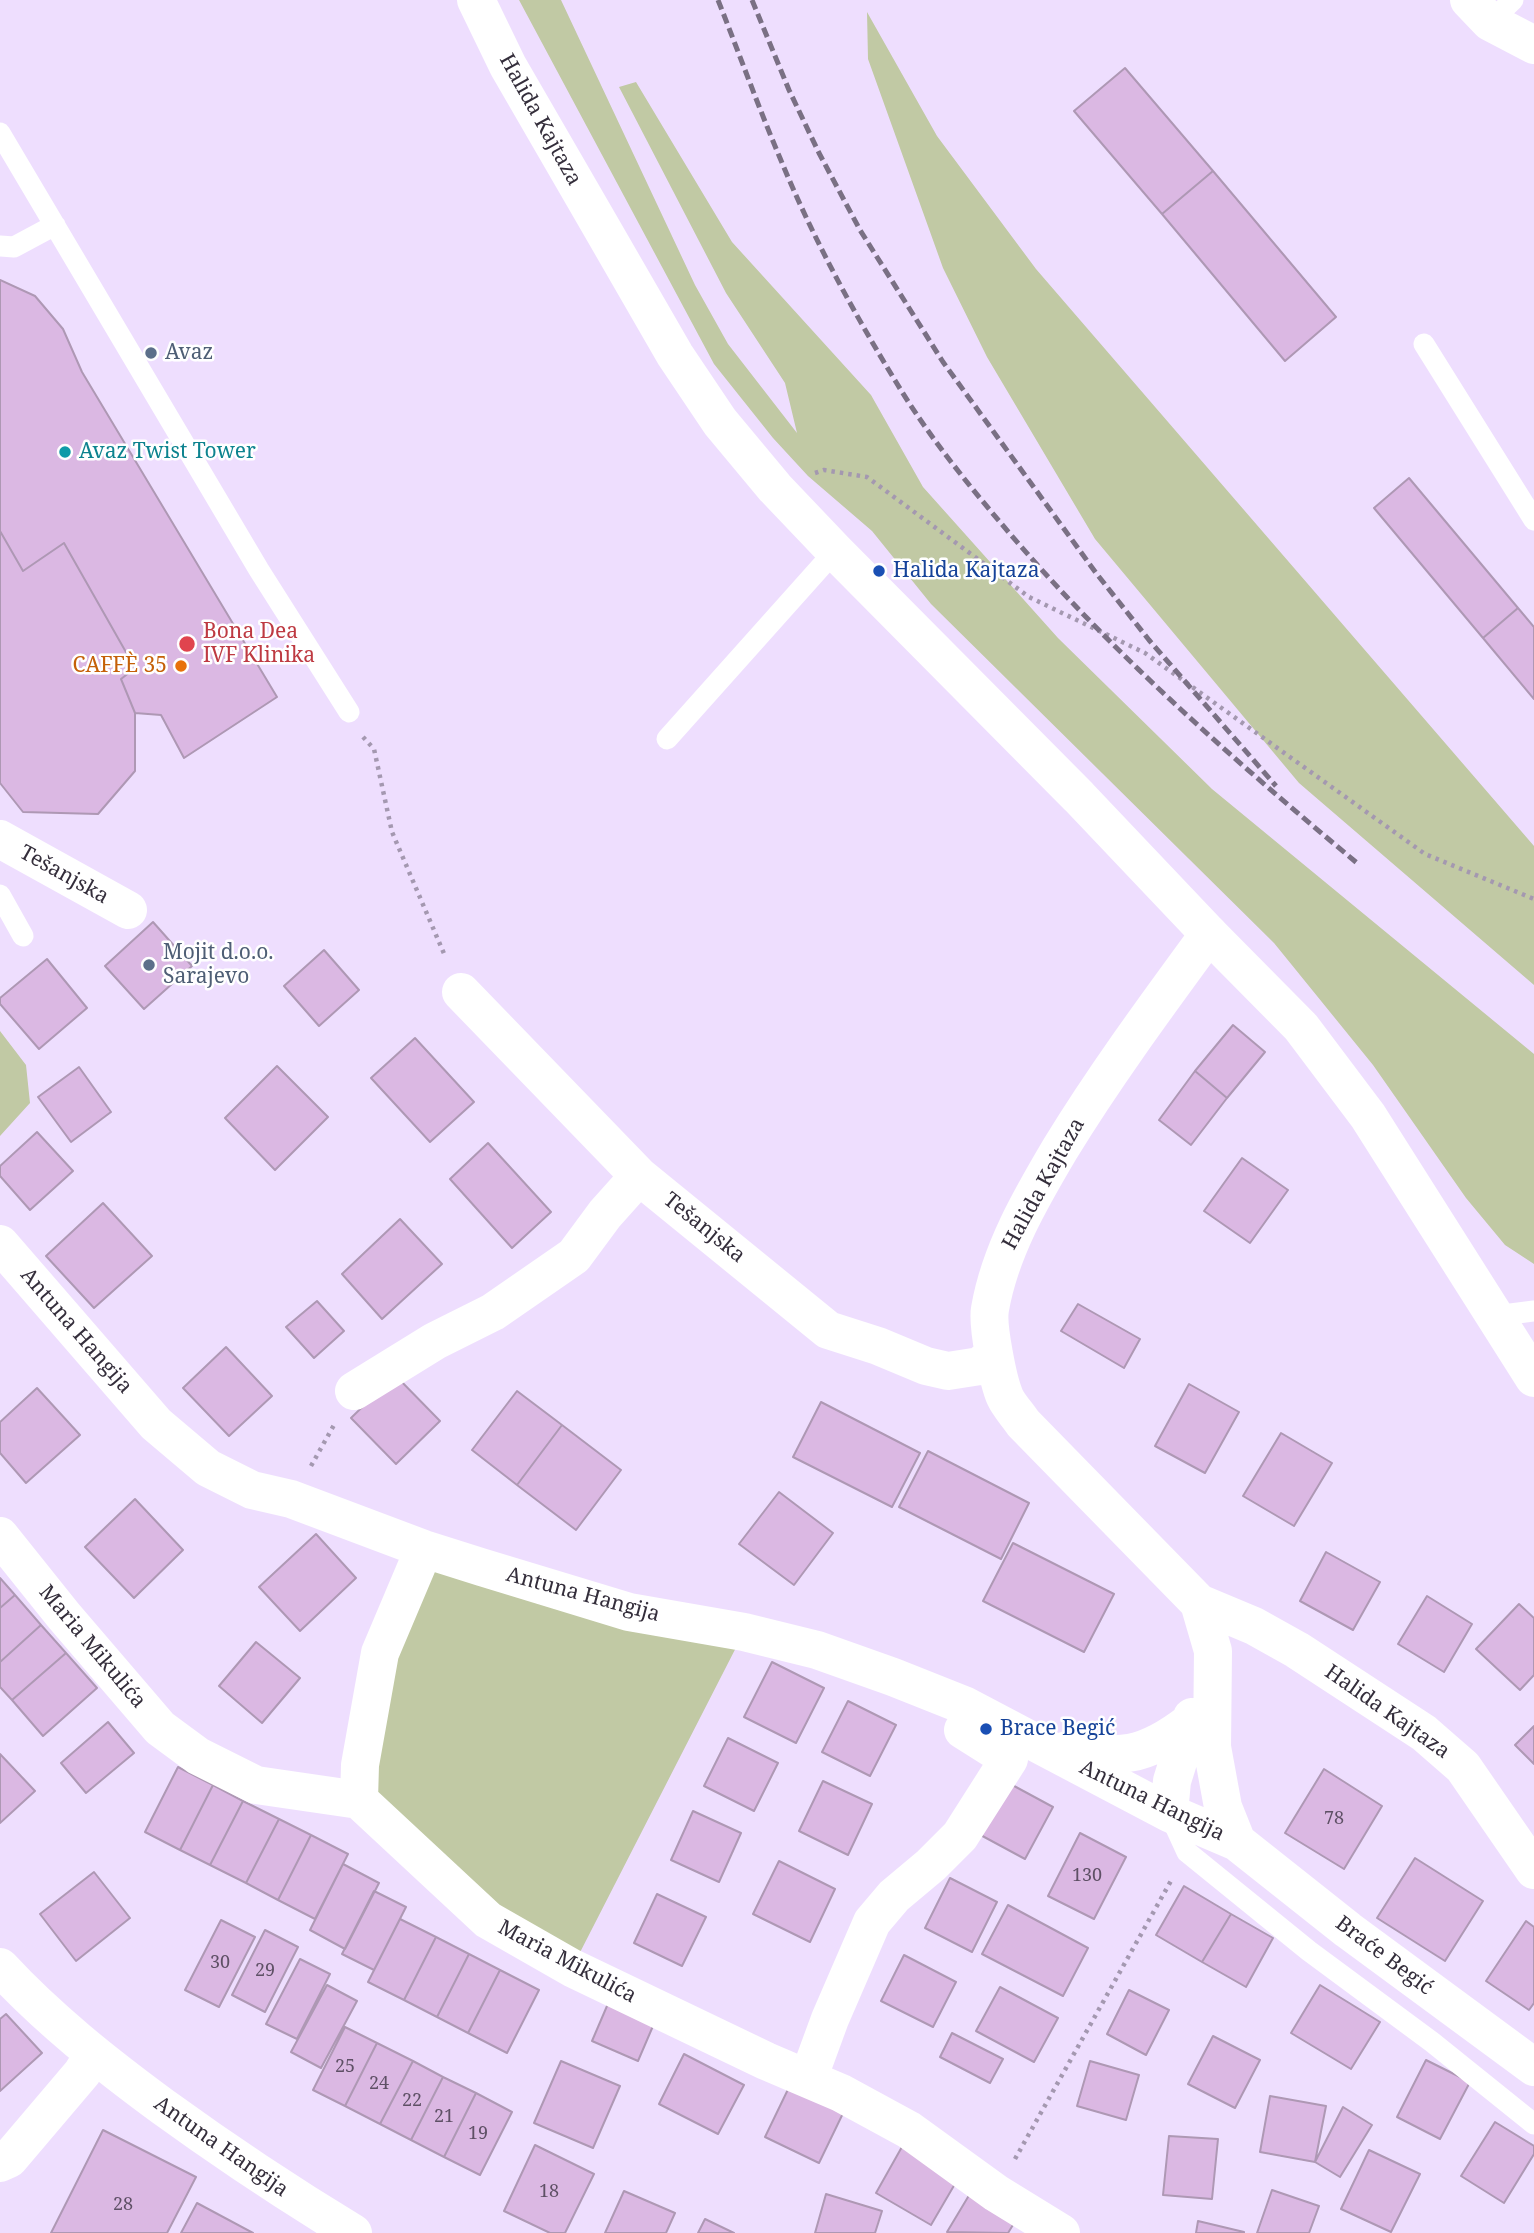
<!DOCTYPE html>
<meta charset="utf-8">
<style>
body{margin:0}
canvas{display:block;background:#eedefe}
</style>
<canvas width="1534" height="2233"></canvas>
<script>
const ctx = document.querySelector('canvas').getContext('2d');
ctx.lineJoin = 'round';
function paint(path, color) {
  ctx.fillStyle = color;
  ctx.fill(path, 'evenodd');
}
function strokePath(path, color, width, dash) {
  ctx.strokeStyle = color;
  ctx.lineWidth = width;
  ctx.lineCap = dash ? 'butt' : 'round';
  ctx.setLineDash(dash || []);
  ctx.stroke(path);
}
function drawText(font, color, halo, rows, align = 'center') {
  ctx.font = font + ' "Noto Serif",serif';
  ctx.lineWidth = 5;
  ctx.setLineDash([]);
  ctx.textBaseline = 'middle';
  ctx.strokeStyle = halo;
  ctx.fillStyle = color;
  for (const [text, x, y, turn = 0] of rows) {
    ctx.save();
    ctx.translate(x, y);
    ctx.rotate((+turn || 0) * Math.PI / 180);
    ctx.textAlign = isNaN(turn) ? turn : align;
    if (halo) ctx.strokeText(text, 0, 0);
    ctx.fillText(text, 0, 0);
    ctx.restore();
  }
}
paint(new Path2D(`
 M 519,0 L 561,0 L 695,285 L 728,344 L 797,433 L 785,383 L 726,293 L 619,87 L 636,82 L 732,242 L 871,395 L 923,487 L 1058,638 L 1212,789 L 1534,1054 L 1534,1264 L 1505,1245 L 1466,1198 L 1373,1065 L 1274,943 L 931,604 L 872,531 L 808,476 L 773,438 L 714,364 Z
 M 867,12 L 937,136 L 1036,269 L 1534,846 L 1534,985 L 1299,783 L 1095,539 L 987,357 L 943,268 L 868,59 Z
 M 0,1031 L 26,1065 L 30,1103 L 0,1136 Z
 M 434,1540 L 744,1632 L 572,1968 L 388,1826 L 364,1766 Z`), '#c1c9a4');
const building = new Path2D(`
 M 1125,68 L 1213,171 L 1162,214 L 1074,111 Z
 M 1213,171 L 1336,317 L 1285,361 L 1162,214 Z
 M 0,280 L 35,296 L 63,329 L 82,372 L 277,697 L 184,758 L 161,715 L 135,713 L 121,679 L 135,668 L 64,543 L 23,571 L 0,531 Z
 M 1409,478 L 1518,608 L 1483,638 L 1374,508 Z
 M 0,531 L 23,571 L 64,543 L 135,668 L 121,679 L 135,713 L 135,771 L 98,814 L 23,812 L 0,783 Z
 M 1518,608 L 1534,627 L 1534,699 L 1483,638 Z
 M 153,922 L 192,966 L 144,1009 L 105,966 Z
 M 324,950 L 359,990 L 319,1026 L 284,986 Z
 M 47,959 L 87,1008 L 39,1049 L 0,1004 L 0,998 Z
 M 1233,1025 L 1265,1052 L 1227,1098 L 1195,1071 Z
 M 415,1038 L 474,1102 L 430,1142 L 371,1078 Z
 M 277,1066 L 328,1117 L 275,1170 L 225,1118 Z
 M 79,1067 L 111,1112 L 71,1142 L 38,1097 Z
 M 1195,1071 L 1227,1098 L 1191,1145 L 1159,1120 Z
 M 37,1132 L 73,1171 L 30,1210 L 0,1176 L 0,1166 Z
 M 488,1143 L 551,1212 L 512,1248 L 450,1179 Z
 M 1242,1158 L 1288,1190 L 1250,1243 L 1204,1211 Z
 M 103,1203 L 152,1256 L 94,1308 L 46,1256 Z
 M 400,1219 L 442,1264 L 382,1319 L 342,1274 Z
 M 317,1301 L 344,1331 L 314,1358 L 286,1327 Z
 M 1078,1304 L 1140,1339 L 1124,1368 L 1061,1331 Z
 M 226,1347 L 272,1396 L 229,1436 L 183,1388 Z
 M 395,1375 L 440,1421 L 396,1464 L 351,1418 Z
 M 1189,1384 L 1239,1412 L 1205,1473 L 1155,1446 Z
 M 37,1388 L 80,1435 L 26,1483 L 0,1453 L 0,1422 Z
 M 517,1391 L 562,1425 L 517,1485 L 472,1450 Z
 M 821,1402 L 920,1453 L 892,1507 L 793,1457 Z
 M 562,1425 L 621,1470 L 576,1530 L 517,1485 Z
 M 1281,1433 L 1332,1463 L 1294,1526 L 1243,1496 Z
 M 928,1451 L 1029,1503 L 1001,1559 L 899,1507 Z
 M 779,1492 L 833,1533 L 794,1585 L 739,1544 Z
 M 135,1499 L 183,1550 L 134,1598 L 85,1547 Z
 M 316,1534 L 356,1578 L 300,1631 L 259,1587 Z
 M 1013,1543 L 1114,1594 L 1084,1652 L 983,1601 Z
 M 1326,1552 L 1380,1582 L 1353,1630 L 1300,1601 Z
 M 0,1578 L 15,1595 L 0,1608 Z
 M 15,1595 L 41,1625 L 0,1662 L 0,1608 Z
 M 1427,1596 L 1472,1624 L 1444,1672 L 1398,1644 Z
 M 1519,1604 L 1534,1618 L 1534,1675 L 1520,1690 L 1476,1649 Z
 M 41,1625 L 66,1653 L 12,1700 L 0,1687 L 0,1662 Z
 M 256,1642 L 300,1678 L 262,1723 L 219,1686 Z
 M 66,1653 L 97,1688 L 43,1736 L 12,1700 Z
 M 772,1662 L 824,1688 L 796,1743 L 744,1717 Z
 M 848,1701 L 896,1725 L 870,1776 L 822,1752 Z
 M 108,1722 L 134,1753 L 86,1793 L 61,1763 Z
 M 1534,1726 L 1534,1764 L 1515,1745 Z
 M 728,1738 L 778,1763 L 754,1811 L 704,1786 Z
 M 0,1754 L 35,1791 L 0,1823 Z
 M 178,1767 L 213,1785 L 180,1850 L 145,1832 Z
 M 1324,1769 L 1382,1806 L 1344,1869 L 1285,1833 Z
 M 1003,1780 L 1053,1807 L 1025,1859 L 975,1832 Z
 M 823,1781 L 872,1804 L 848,1855 L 799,1831 Z
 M 213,1785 L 243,1801 L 210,1865 L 180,1850 Z
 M 243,1801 L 279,1819 L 246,1883 L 210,1865 Z
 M 693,1811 L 741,1833 L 719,1882 L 671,1860 Z
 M 279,1819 L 311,1835 L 278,1900 L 246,1883 Z
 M 1080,1833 L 1126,1857 L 1094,1919 L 1048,1896 Z
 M 311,1835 L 348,1854 L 315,1919 L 278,1900 Z
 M 1415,1858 L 1483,1901 L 1445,1961 L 1377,1918 Z
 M 779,1861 L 835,1889 L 810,1942 L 753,1914 Z
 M 343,1864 L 379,1883 L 345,1949 L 310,1930 Z
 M 94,1872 L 130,1918 L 76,1961 L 40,1914 Z
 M 950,1878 L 997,1902 L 972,1952 L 925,1928 Z
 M 1184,1886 L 1231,1914 L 1202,1962 L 1156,1935 Z
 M 374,1891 L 406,1907 L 374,1970 L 342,1954 Z
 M 657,1894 L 706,1917 L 682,1966 L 634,1943 Z
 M 1008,1905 L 1088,1948 L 1063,1996 L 982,1954 Z
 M 1231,1914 L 1273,1938 L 1246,1987 L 1202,1962 Z
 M 400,1919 L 436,1937 L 404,2000 L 368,1982 Z
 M 221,1920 L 255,1937 L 219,2007 L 185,1990 Z
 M 1526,1921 L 1534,1927 L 1534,2003 L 1529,2010 L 1486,1981 Z
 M 265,1930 L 298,1947 L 265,2012 L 232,1995 Z
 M 436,1937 L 469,1954 L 437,2017 L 404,2000 Z
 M 469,1954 L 500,1970 L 468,2033 L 437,2017 Z
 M 904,1955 L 956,1982 L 933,2027 L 881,2001 Z
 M 300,1959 L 330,1974 L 297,2039 L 266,2024 Z
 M 500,1970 L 539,1990 L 507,2053 L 468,2033 Z
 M 327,1985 L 357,2001 L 321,2068 L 291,2052 Z
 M 1320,1985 L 1380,2022 L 1351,2069 L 1291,2033 Z
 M 1000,1987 L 1058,2018 L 1034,2062 L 976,2031 Z
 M 1129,1990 L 1169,2010 L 1146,2055 L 1107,2034 Z
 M 613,1992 L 659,2012 L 638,2061 L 592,2041 Z
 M 6,2014 L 42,2053 L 0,2091 L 0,2019 Z
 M 345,2027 L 377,2043 L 345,2106 L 313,2090 Z
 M 952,2033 L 1003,2059 L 990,2083 L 940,2057 Z
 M 1213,2036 L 1260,2060 L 1235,2108 L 1188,2084 Z
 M 377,2043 L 413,2061 L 380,2124 L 345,2106 Z
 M 684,2054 L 744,2085 L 718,2134 L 659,2104 Z
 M 1426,2060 L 1470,2082 L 1440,2139 L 1397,2117 Z
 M 413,2061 L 443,2077 L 411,2140 L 380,2124 Z
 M 561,2061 L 620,2086 L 593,2148 L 534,2123 Z
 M 1090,2061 L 1139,2075 L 1126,2120 L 1077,2106 Z
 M 443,2077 L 476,2093 L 444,2157 L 411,2140 Z
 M 793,2079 L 847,2105 L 819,2163 L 765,2137 Z
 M 476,2093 L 512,2112 L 480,2175 L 444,2157 Z
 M 1270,2096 L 1326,2106 L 1315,2162 L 1260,2152 Z
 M 1343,2107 L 1372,2125 L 1340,2177 L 1315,2162 Z
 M 1495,2122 L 1534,2146 L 1534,2154 L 1504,2203 L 1461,2176 Z
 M 103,2130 L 196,2177 L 167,2233 L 51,2233 Z
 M 1169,2136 L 1218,2139 L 1212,2199 L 1163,2195 Z
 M 535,2145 L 594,2174 L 565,2233 L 550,2233 L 504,2211 Z
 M 903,2145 L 959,2177 L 931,2225 L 876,2193 Z
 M 1369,2150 L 1420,2174 L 1391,2232 L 1341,2209 Z
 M 974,2187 L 1019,2215 L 1008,2233 L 947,2232 Z
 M 1272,2190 L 1319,2206 L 1309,2233 L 1257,2233 Z
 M 624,2191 L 675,2213 L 666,2233 L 605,2233 Z
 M 826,2194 L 882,2211 L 875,2233 L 815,2233 Z
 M 197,2203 L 253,2233 L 181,2233 Z
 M 705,2219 L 734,2233 L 698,2233 Z
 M 1198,2221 L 1244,2232 L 1244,2233 L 1196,2233 Z`);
paint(building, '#dbb8e3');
strokePath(building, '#ae98b4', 2);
strokePath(new Path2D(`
 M 815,473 L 824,470 L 867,477 L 1029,597 L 1145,653 L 1425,854 L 1534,899
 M 363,737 L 374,749 L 392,832 L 445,956
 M 311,1466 L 334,1425
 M 1015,2159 L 1172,1879`), '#a498b0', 4.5, [3.5, 5]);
strokePath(new Path2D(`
 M 1490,22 L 1513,0
 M 0,133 L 259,570 L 349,712
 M 0,246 L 14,247 L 55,225
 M 1424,344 L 1534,520
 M 667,739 L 835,551
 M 0,895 L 23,936
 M 1495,1316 L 1534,1311
 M 1170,1815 L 1187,1852 L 1309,1951 L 1432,2042 L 1534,2124`), '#fff', 21);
strokePath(new Path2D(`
 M 1469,0 L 1490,22 L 1534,45
 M 0,839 L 128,910
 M 1209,934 C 1157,1005 1106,1074 1060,1149 C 1031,1198 1000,1251 990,1309 C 987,1325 998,1381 1005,1397 C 1009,1406 1018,1415 1023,1423 L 1199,1603 L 1254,1626 L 1297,1650 L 1424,1733 L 1463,1767 L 1534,1870
 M 461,992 L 639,1176 L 828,1330 L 878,1346 L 926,1366 L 948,1371 L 980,1366 L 994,1354
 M 0,1244 L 156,1424 L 208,1468 L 252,1490 L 291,1499 L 424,1549 L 481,1567 L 629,1612 L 744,1632 L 817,1650 L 893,1677 L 966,1706 L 1169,1813 L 1237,1842 L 1348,1930 L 1534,2067
 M 354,1391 L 435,1341 L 493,1312 L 574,1256 L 605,1214 L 639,1176
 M 0,1536 L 64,1616 L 160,1728 L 198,1756 L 256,1785 L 359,1800 L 488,1920 L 572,1968 L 766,2061 L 841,2093 L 909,2130 L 996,2193 L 1061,2233
 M 1199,1603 L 1213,1651 L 1212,1747 L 1223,1807 L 1237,1842
 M 1064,1751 C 1121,1757 1142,1759 1190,1722
 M 359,1800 L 360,1765 L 380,1653 L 424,1549
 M 1169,1813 L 1172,1781 L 1192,1717
 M 0,1967 C 48,2019 105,2064 162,2106 C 224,2151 287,2193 353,2233
 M 808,2079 L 830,2019 L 872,1922 L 894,1896 L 931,1865 L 960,1836 L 1009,1759 L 963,1730
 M 0,2163 L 9,2159 L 82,2073 L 94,2054`), '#fff', 38);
strokePath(new Path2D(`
 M 476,0 L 508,66 L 600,225 L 675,355 L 720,422 L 775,488 L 835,551 L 1079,797 L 1209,934 L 1301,1027 L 1368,1116 L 1534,1378`), '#fff', 38);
strokePath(new Path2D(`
 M 718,0 C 739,53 758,106 780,158 C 812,236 852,310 896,382 C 929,437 970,487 1011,535 C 1115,656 1235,761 1357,863
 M 752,0 L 789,90 L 819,153 L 860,230 L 943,362 L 1096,573 L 1149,640 L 1276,786`), '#7a7084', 5, [10, 5]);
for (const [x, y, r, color] of [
 [151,353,7,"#5c6f8a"],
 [65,452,7,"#0f9aa8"],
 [879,571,7,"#1a4fb4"],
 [187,644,9,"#e0444e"],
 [181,666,7,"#e8710a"],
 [149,965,7,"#5c6f8a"],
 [986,1729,7,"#1a4fb4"]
]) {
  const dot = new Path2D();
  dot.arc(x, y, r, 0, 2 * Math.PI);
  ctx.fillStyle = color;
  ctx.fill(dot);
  strokePath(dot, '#fff', 2.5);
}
drawText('18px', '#5e5065', null, [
 ["78",1334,1819],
 ["130",1087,1876],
 ["30",220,1963],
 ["29",265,1971],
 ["25",345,2067],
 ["24",379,2084],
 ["22",412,2101],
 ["21",444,2117],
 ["19",478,2134],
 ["18",549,2192],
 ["28",123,2205]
]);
drawText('21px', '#342e3b', '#fff', [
 ["Halida Kajtaza",540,120,61],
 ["Tešanjska",64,875,29],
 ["Halida Kajtaza",1044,1184,-61],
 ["Tešanjska",704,1228,39],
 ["Antuna Hangija",76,1331,49],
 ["Antuna Hangija",583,1595,15],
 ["Maria Mikulića",92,1647,50],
 ["Halida Kajtaza",1387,1712,35],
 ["Antuna Hangija",1152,1801,26],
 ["Braće Begić",1384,1956,37],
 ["Maria Mikulića",567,1962,28],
 ["Antuna Hangija",221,2147,35]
]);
drawText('21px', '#4e5e75', '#fff', [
 ["Avaz",165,353],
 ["Mojit d.o.o.",163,953],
 ["Sarajevo",163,977]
], 'left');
drawText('21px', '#0d838f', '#fff', [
 ["Avaz Twist Tower",79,452]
], 'left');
drawText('21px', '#164399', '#fff', [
 ["Halida Kajtaza",893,571],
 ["Brace Begić",1000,1729]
], 'left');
drawText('21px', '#be3a42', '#fff', [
 ["Bona Dea",203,632],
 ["IVF Klinika",203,656]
], 'left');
drawText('21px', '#c56008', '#fff', [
 ["CAFFÈ 35",167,666]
], 'right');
</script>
